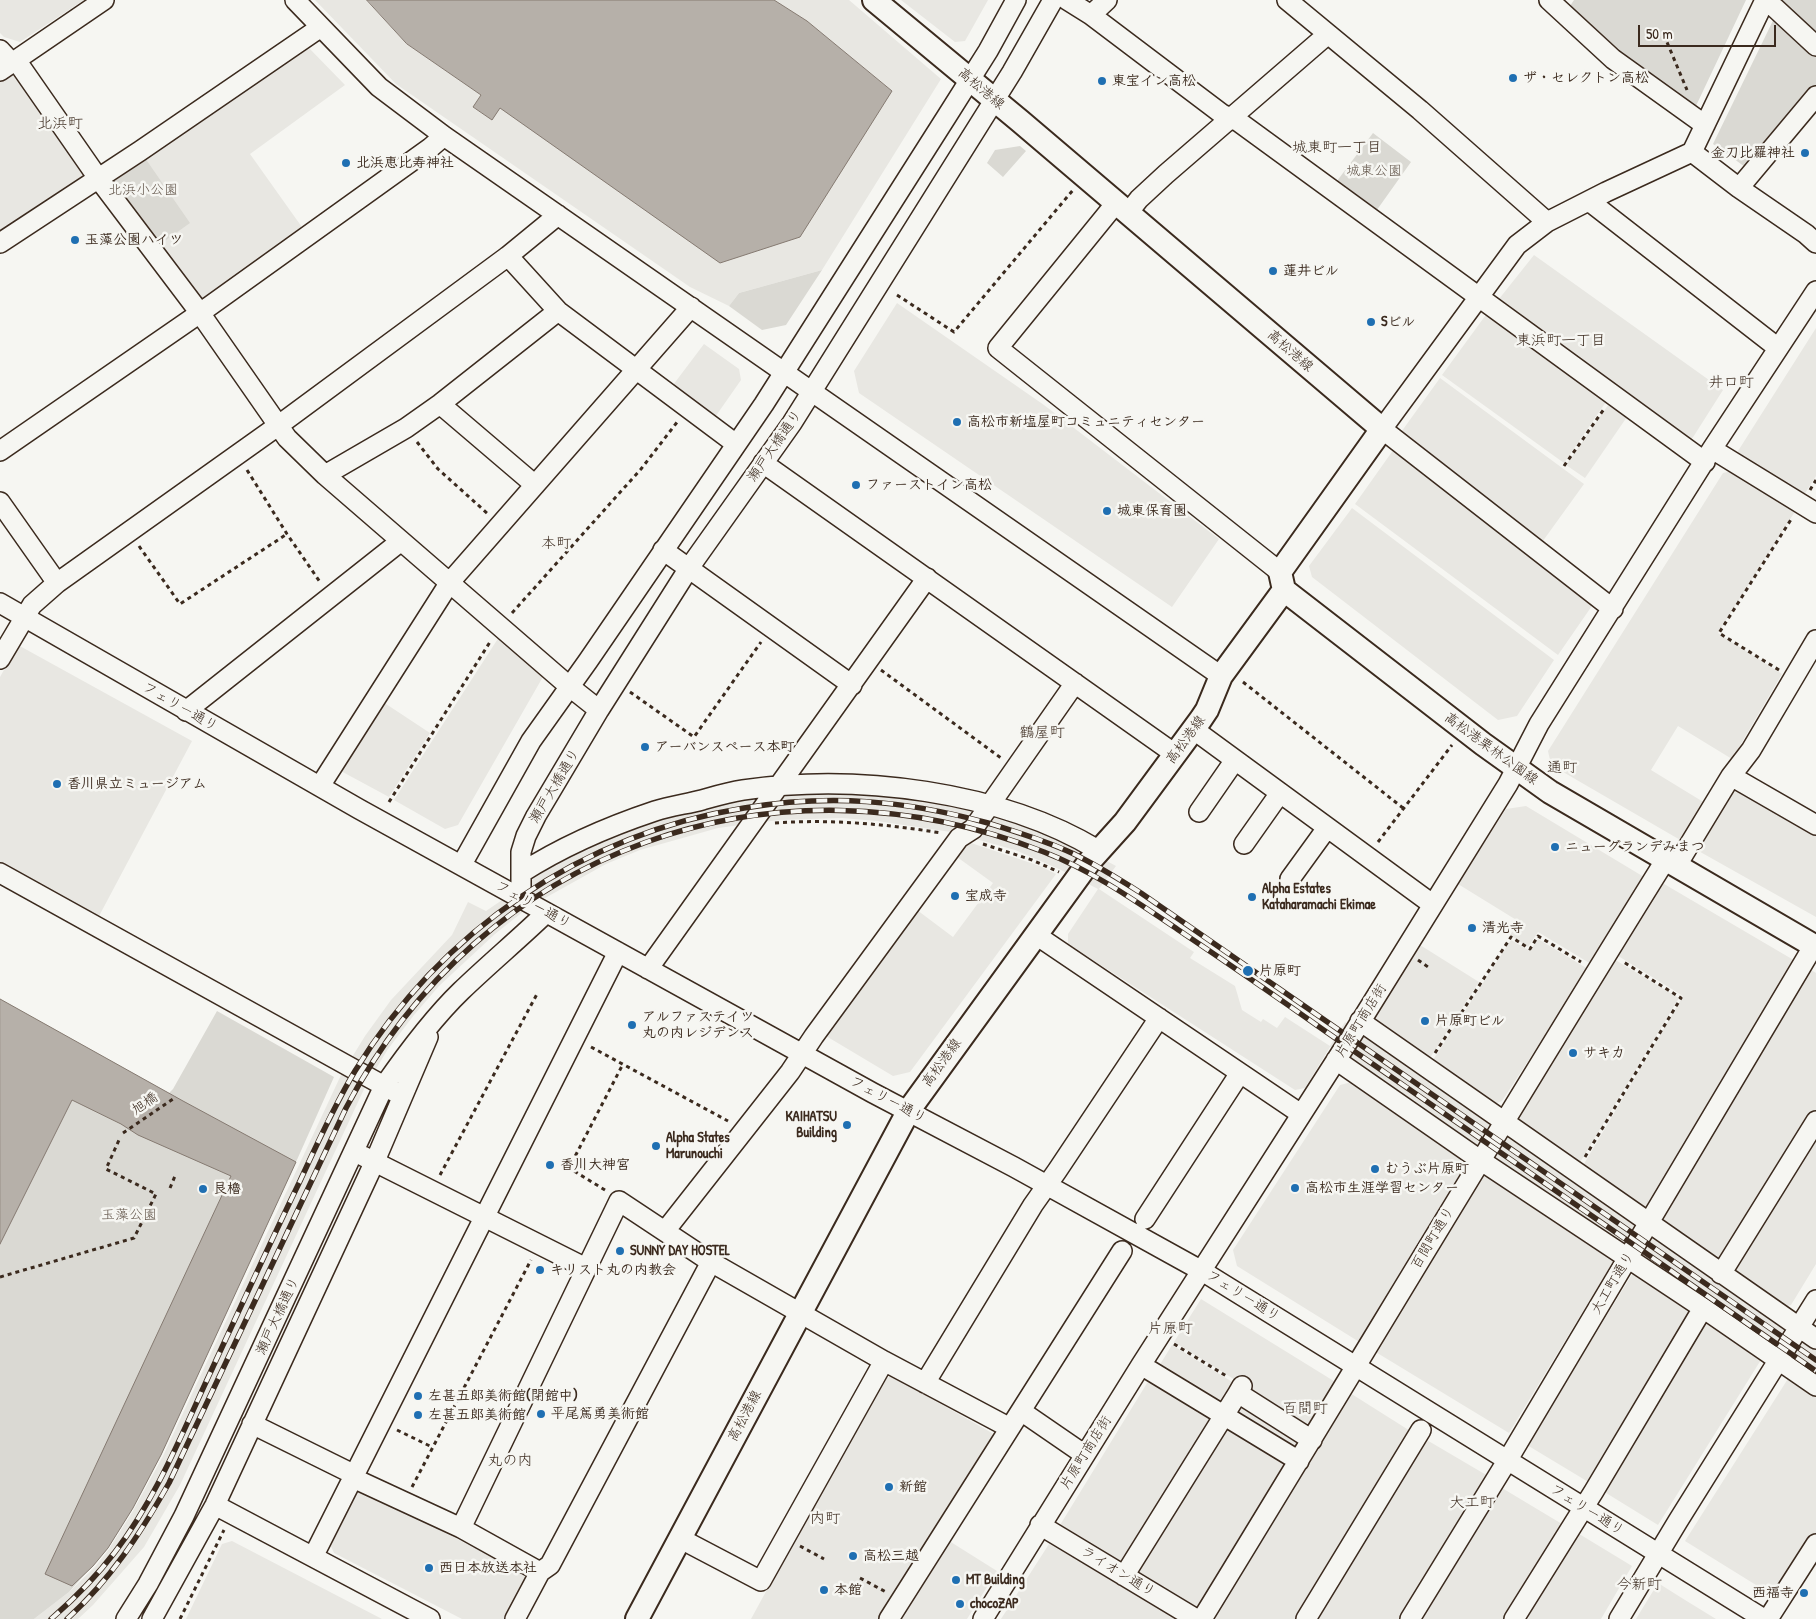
<!DOCTYPE html>
<meta charset="utf-8">
<style>
body{margin:0}
#map{position:relative;width:1816px;height:1619px;overflow:hidden;background:#f6f6f2;font-family:"Patrick Hand",sans-serif}
canvas{display:block}
.scale{position:absolute;left:1638px;top:25px;width:138px;height:22px;box-sizing:border-box;border:2px solid #3b2a1e;border-top:0;padding-left:6px;font-size:15px;line-height:18px;white-space:nowrap;color:#3b2a1e;-webkit-text-stroke:4px #f6f6f2;paint-order:stroke}
</style>
<div id="map">
<canvas width="1816" height="1619"></canvas>
<div class="scale">50 m</div>
</div>
<script>
const ctx = document.querySelector('canvas').getContext('2d');
ctx.lineJoin = 'round';
function paint(path, color) {
  ctx.fillStyle = color;
  ctx.fill(path, 'evenodd');
}
function strokePath(path, color, width, dash) {
  ctx.strokeStyle = color;
  ctx.lineWidth = width;
  ctx.lineCap = dash ? 'butt' : 'round';
  ctx.setLineDash(dash || []);
  ctx.stroke(path);
}
function drawText(font, color, halo, rows, align = 'center') {
  ctx.font = font + ' "Patrick Hand","Klee One",sans-serif';
  ctx.lineWidth = 5;
  ctx.setLineDash([]);
  ctx.textBaseline = 'middle';
  ctx.strokeStyle = halo;
  ctx.fillStyle = color;
  for (const [text, x, y, turn = 0] of rows) {
    ctx.save();
    ctx.translate(x, y);
    ctx.rotate((+turn || 0) * Math.PI / 180);
    ctx.textAlign = isNaN(turn) ? turn : align;
    if (halo) ctx.strokeText(text, 0, 0);
    ctx.fillText(text, 0, 0);
    ctx.restore();
  }
}
paint(new Path2D(`
 M 0,0 L 84,0 L 20,42 L 4,37 L 0,33 Z
 M 315,0 L 367,0 L 407,44 L 481,95 L 473,108 L 491,119 L 499,107 L 599,176 L 892,91 L 807,21 L 774,0 L 849,0 L 941,79 L 822,270 L 739,293 L 729,306 L 690,287 L 396,84 Z
 M 901,0 L 988,0 L 965,41 L 955,42 Z
 M 309,48 L 345,85 L 250,154 L 304,230 L 206,300 L 197,297 L 114,182 L 115,177 Z
 M 15,72 L 89,176 L 0,236 L 0,82 Z
 M 1534,255 L 1723,390 L 1690,442 L 1495,304 Z
 M 897,303 L 1044,405 L 1219,539 L 1172,607 L 859,393 L 854,371 Z
 M 1488,312 L 1608,399 L 1564,463 L 1442,375 Z
 M 1816,328 L 1816,476 L 1802,498 L 1739,459 L 1738,451 Z
 M 704,344 L 739,369 L 741,380 L 713,420 L 670,389 Z
 M 1440,378 L 1584,484 L 1540,545 L 1399,435 Z
 M 1611,401 L 1629,414 L 1585,478 L 1566,465 Z
 M 1394,449 L 1596,600 L 1558,655 L 1355,504 Z
 M 1732,471 L 1796,510 L 1718,633 L 1782,674 L 1732,759 L 1678,726 L 1651,770 L 1705,803 L 1682,841 L 1551,765 L 1548,751 L 1723,473 Z
 M 1352,508 L 1554,660 L 1517,716 L 1498,720 L 1312,577 L 1309,566 Z
 M 499,637 L 544,675 L 458,825 L 445,829 L 394,800 Z
 M 18,645 L 192,741 L 98,918 L 0,863 L 0,677 Z
 M 383,702 L 430,733 L 389,797 L 339,770 Z
 M 1736,782 L 1816,828 L 1816,917 L 1695,849 Z
 M 831,791 L 906,796 L 982,812 L 1024,825 L 1086,850 L 1116,866 L 1099,889 L 1194,952 L 1190,958 L 1235,986 L 1242,1010 L 1261,1022 L 1263,1019 L 1277,1028 L 1285,1017 L 1330,1046 L 1345,1022 L 1816,1348 L 1816,1381 L 1330,1047 L 1305,1088 L 1295,1090 L 1068,944 L 1068,934 L 1098,889 L 1059,869 L 1015,850 L 951,832 L 877,821 L 842,818 L 779,820 L 718,828 L 640,850 L 606,864 L 529,907 L 495,934 L 439,986 L 414,1015 L 388,1049 L 365,1087 L 180,1485 L 144,1547 L 93,1605 L 78,1619 L 34,1619 L 69,1592 L 95,1567 L 109,1549 L 133,1511 L 163,1456 L 341,1075 L 365,1036 L 391,1000 L 452,935 L 468,902 L 486,911 L 555,864 L 635,827 L 717,804 L 784,794 Z
 M 1526,806 L 1644,877 L 1591,964 L 1538,932 L 1528,947 L 1510,935 L 1518,921 L 1458,884 L 1506,809 Z
 M 968,842 L 1040,866 L 1056,874 L 910,1072 L 893,1076 L 826,1036 L 917,910 L 953,937 L 993,883 L 957,857 Z
 M 1659,881 L 1797,962 L 1651,1207 L 1642,1209 L 1581,1169 L 1683,996 L 1615,954 Z
 M 1538,939 L 1588,969 L 1502,1101 L 1492,1105 L 1431,1063 L 1511,940 L 1530,951 Z
 M 1420,945 L 1479,982 L 1428,1061 L 1371,1023 Z
 M 1612,958 L 1679,998 L 1579,1164 L 1517,1123 L 1516,1115 Z
 M 1808,968 L 1816,973 L 1816,1119 L 1724,1267 L 1663,1226 L 1661,1216 Z
 M 1352,1082 L 1464,1159 L 1467,1170 L 1361,1343 L 1237,1266 L 1233,1250 L 1340,1085 Z
 M 1816,1126 L 1816,1264 L 1791,1305 L 1782,1308 L 1727,1269 Z
 M 1485,1168 L 1619,1252 L 1509,1433 L 1374,1351 Z
 M 1636,1268 L 1701,1308 L 1595,1486 L 1527,1445 Z
 M 1201,1299 L 1337,1383 L 1307,1435 L 1249,1398 L 1253,1391 L 1174,1342 Z
 M 1704,1312 L 1764,1355 L 1658,1525 L 1598,1488 Z
 M 1172,1345 L 1234,1383 L 1224,1412 L 1156,1371 Z
 M 1791,1374 L 1816,1390 L 1816,1534 L 1777,1598 L 1685,1541 Z
 M 1152,1375 L 1220,1416 L 1125,1570 L 1057,1530 Z
 M 891,1376 L 992,1433 L 994,1443 L 882,1619 L 751,1619 L 880,1382 Z
 M 1350,1393 L 1415,1434 L 1305,1619 L 1216,1619 L 1215,1615 Z
 M 1238,1395 L 1306,1438 L 1295,1456 L 1226,1414 Z
 M 1223,1419 L 1292,1461 L 1198,1612 L 1130,1573 Z
 M 1420,1436 L 1488,1476 L 1399,1619 L 1309,1619 Z
 M 1502,1488 L 1567,1527 L 1511,1619 L 1423,1619 Z
 M 360,1489 L 527,1575 L 505,1619 L 462,1619 L 334,1553 L 329,1542 L 352,1493 Z
 M 1571,1529 L 1632,1566 L 1601,1619 L 1516,1619 Z
 M 946,1539 L 997,1571 L 967,1619 L 896,1619 Z
 M 232,1541 L 382,1619 L 186,1619 L 222,1544 Z
 M 1049,1544 L 1181,1619 L 1001,1619 Z
 M 1658,1583 L 1685,1600 L 1716,1619 L 1636,1619 Z`), '#e8e7e2');
paint(new Path2D(`
 M 1574,0 L 1746,0 L 1695,108 L 1616,51 L 1570,6 Z
 M 1783,0 L 1816,0 L 1816,89 L 1748,169 L 1713,144 Z
 M 1373,133 L 1411,162 L 1374,214 L 1334,185 Z
 M 1020,146 L 1026,151 L 1003,177 L 987,163 L 995,150 Z
 M 145,158 L 190,223 L 159,245 L 114,182 L 115,177 Z
 M 822,270 L 786,325 L 762,330 L 729,306 L 739,293 Z
 M 0,999 L 169,1093 L 173,1089 L 217,1011 L 334,1077 L 296,1162 L 161,1455 L 133,1508 L 108,1548 L 69,1592 L 34,1619 L 0,1619 Z`), '#dad9d3');
const water = new Path2D(`
 M 367,0 L 774,0 L 807,21 L 892,91 L 800,237 L 720,263 L 500,108 L 492,120 L 473,107 L 481,95 L 407,44 Z
 M 0,999 L 183,1101 L 296,1162 L 161,1455 L 133,1508 L 108,1548 L 93,1566 L 72,1586 L 45,1574 L 231,1176 L 138,1135 L 121,1124 L 72,1100 L 0,1244 Z`);
paint(water, '#b6b0a9');
strokePath(water, '#857a71', 1);
const minor = new Path2D(`
 M 295,0 L 379,87 L 444,136 L 1221,676
 M 1067,0 L 1091,15 L 1222,114 L 1239,122 L 1705,462
 M 1287,0 L 1420,110 L 1547,222
 M 1549,0 L 1613,59 L 1705,125
 M 1775,8 L 1816,46
 M 1091,15 L 1107,0
 M 0,50 L 12,63
 M 16,60 L 98,178 L 200,313 L 287,438 L 325,475 L 570,687 L 599,710
 M 0,71 L 104,0
 M 1692,152 L 1739,188 L 1806,234 L 1816,243
 M 1739,188 L 1816,96
 M 1589,201 L 1778,348
 M 1116,203 L 998,348 L 1280,572
 M 1128,213 L 1139,199 L 1166,174 L 1328,34
 M 0,243 L 140,151 L 321,27
 M 508,256 L 558,311 L 736,444
 M 440,404 L 535,485
 M 1712,449 L 1816,513
 M 0,451 L 200,313 L 430,148 L 444,136
 M 763,463 L 1175,754
 M 325,475 L 406,428 L 440,404 L 558,311
 M 0,502 L 57,583
 M 663,550 L 852,685
 M 0,603 L 359,809 L 873,1093 L 1014,1167 L 1202,1271 L 1764,1619
 M 1613,609 L 1382,429 L 1517,245 L 1547,222 L 1606,192 L 1692,152 L 1765,0
 M 0,659 L 32,605 L 57,583 L 279,425 L 508,256 L 558,215
 M 186,711 L 401,541
 M 1193,729 L 1432,904
 M 1731,776 L 1816,825
 M 320,786 L 450,582 L 691,307
 M 1199,812 L 1235,760
 M 1244,844 L 1280,793
 M 462,864 L 531,741 L 588,661 L 764,404 L 947,116 L 988,51 L 1016,0
 M 1677,865 L 1731,776 L 1751,750 L 1816,640
 M 0,873 L 395,1092
 M 521,873 C 560,848 610,826 655,811 C 670,806 687,804 702,800 C 716,796 729,792 743,790 C 856,773 1000,791 1098,850
 M 1290,879 L 1327,828
 M 521,898 L 521,852 L 526,836 L 536,816 L 599,710 L 689,568 L 792,423 L 1012,72 L 1053,0
 M 1036,935 L 1301,1114
 M 648,969 L 927,578
 M 1360,1021 L 1816,1339
 M 1336,1060 L 1480,1160 L 1703,1308 L 1816,1386
 M 363,1156 L 586,1268
 M 1145,1219 L 1240,1073
 M 665,1231 L 790,1072 L 814,1036 L 959,838 L 973,829 L 1075,683
 M 1721,1274 L 1816,1121
 M 1141,1365 L 1299,1461
 M 925,1383 L 1033,1205 L 1057,1171 L 1159,1018
 M 1242,1386 L 1238,1393 L 1312,1440
 M 1021,1411 L 1085,1455
 M 252,1424 L 355,1475
 M 353,1478 L 461,1528 L 540,1572 L 515,1619
 M 215,1505 L 430,1619
 M 1040,1525 L 1196,1619
 M 461,1528 L 619,1201 L 711,1262 L 884,1361 L 1010,1428
 M 681,1539 L 761,1581 L 884,1361
 M 313,1557 L 618,952
 M 540,1572 L 550,1565 L 711,1262
 M 1124,1576 L 1238,1393
 M 126,1619 L 148,1584 L 184,1516 L 384,1086 C 407,1053 432,1019 461,991 C 489,964 519,939 546,913
 M 152,1619 L 215,1505 L 375,1161 L 428,1037
 M 889,1619 L 1122,1251
 M 983,1619 L 1141,1365 L 1351,1037 L 1508,784 L 1539,724 L 1712,449 L 1816,291
 M 1202,1619 C 1357,1366 1509,1111 1666,859
 M 1306,1619 L 1421,1430
 M 1410,1619 L 1507,1461 L 1814,945
 M 1514,1619 L 1594,1491 L 1703,1308
 M 1619,1619 L 1678,1521 L 1816,1300
 M 1768,1619 L 1816,1544`);
const major = new Path2D(`
 M 1284,590 L 1483,744 L 1550,792 L 1816,947
 M 637,1619 L 909,1110 L 1089,862 L 1125,822 L 1201,719 L 1207,710 L 1221,676 L 1284,590 L 1280,572 L 1382,429 L 1020,121 L 874,0`);
strokePath(minor, '#3b2a1e', 22);
strokePath(major, '#3b2a1e', 26);
strokePath(new Path2D(`
 M 1664,35 L 1687,90
 M 897,295 L 954,332 L 1073,190
 M 417,442 L 438,469 L 488,514
 M 1564,466 L 1604,409
 M 247,470 L 287,534 L 320,582
 M 1810,490 L 1816,480
 M 139,546 L 180,604 L 287,534
 M 512,613 L 641,469 L 678,421
 M 881,670 L 1001,758
 M 1779,670 L 1719,633 L 1792,518
 M 1243,682 L 1403,808
 M 630,692 L 694,737 L 761,642
 M 389,802 L 490,642
 M 775,823 C 832,819 886,824 941,833
 M 1378,842 L 1452,745
 M 983,844 L 1032,860 L 1059,872
 M 1418,960 L 1428,967
 M 591,1047 L 728,1121
 M 1435,1053 L 1511,937 L 1530,949 L 1538,936 L 1581,962
 M 123,1133 L 176,1097
 M 1585,1157 L 1681,998 L 1622,961
 M 440,1175 L 537,994
 M 170,1188 L 175,1176
 M 605,1190 L 569,1168 L 623,1064
 M 0,1277 L 134,1238 L 156,1194 L 106,1169 L 119,1140
 M 1174,1344 L 1228,1377
 M 397,1430 L 432,1447
 M 412,1487 L 531,1260
 M 800,1546 L 824,1559
 M 860,1578 L 886,1592
 M 180,1619 L 224,1530`), '#3b2a1e', 3, [4, 4]);
strokePath(minor, '#f6f6f2', 19);
strokePath(major, '#f6f6f2', 22);
const rail = new Path2D(`
 M 51,1619 C 74,1599 96,1577 115,1552 C 157,1497 183,1431 212,1369 C 241,1306 270,1243 300,1181 C 317,1144 334,1106 355,1071 C 441,931 582,834 744,808 C 830,794 904,800 988,823 C 1017,832 1047,841 1074,854 C 1098,866 1119,879 1141,893 L 1816,1360
 M 67,1619 C 111,1579 140,1534 169,1483 L 346,1108 C 482,849 773,745 1044,852 C 1093,871 1137,902 1180,931 C 1229,964 1277,997 1325,1031 C 1489,1144 1652,1258 1816,1371`);
strokePath(rail, '#3b2a1e', 5.5);
strokePath(rail, '#f6f6f2', 4, [11]);
for (const [x, y, r, color] of [
 [1513,78,5,"#1f6fb2"],
 [1102,81,5,"#1f6fb2"],
 [1805,153,5,"#1f6fb2"],
 [346,163,5,"#1f6fb2"],
 [75,240,5,"#1f6fb2"],
 [1273,271,5,"#1f6fb2"],
 [1371,322,5,"#1f6fb2"],
 [957,422,5,"#1f6fb2"],
 [856,485,5,"#1f6fb2"],
 [1107,511,5,"#1f6fb2"],
 [645,747,5,"#1f6fb2"],
 [57,784,5,"#1f6fb2"],
 [1555,847,5,"#1f6fb2"],
 [955,896,5,"#1f6fb2"],
 [1252,897,5,"#1f6fb2"],
 [1472,928,5,"#1f6fb2"],
 [1248,971,6,"#1f6fb2"],
 [1425,1021,5,"#1f6fb2"],
 [632,1025,5,"#1f6fb2"],
 [1573,1053,5,"#1f6fb2"],
 [847,1125,5,"#1f6fb2"],
 [656,1146,5,"#1f6fb2"],
 [550,1165,5,"#1f6fb2"],
 [1375,1169,5,"#1f6fb2"],
 [1295,1188,5,"#1f6fb2"],
 [203,1189,5,"#1f6fb2"],
 [620,1251,5,"#1f6fb2"],
 [540,1270,5,"#1f6fb2"],
 [418,1396,5,"#1f6fb2"],
 [541,1414,5,"#1f6fb2"],
 [418,1415,5,"#1f6fb2"],
 [889,1487,5,"#1f6fb2"],
 [853,1556,5,"#1f6fb2"],
 [429,1568,5,"#1f6fb2"],
 [956,1580,5,"#1f6fb2"],
 [824,1590,5,"#1f6fb2"],
 [1804,1593,5,"#1f6fb2"],
 [960,1604,5,"#1f6fb2"]
]) {
  const dot = new Path2D();
  dot.arc(x, y, r, 0, 2 * Math.PI);
  ctx.fillStyle = color;
  ctx.fill(dot);
  strokePath(dot, '#f6f6f2', 2);
}
drawText('bold 14px', '#3b2a1e', '#f6f6f2', [
 ["ザ・セレクトン高松",1523,78],
 ["東宝イン高松",1112,81],
 ["金刀比羅神社",1795,153,"right"],
 ["北浜恵比寿神社",356,163],
 ["玉藻公園ハイツ",85,240],
 ["蓮井ビル",1283,271],
 ["Sビル",1381,322],
 ["高松市新塩屋町コミュニティセンター",967,422],
 ["ファーストイン高松",866,485],
 ["城東保育園",1117,511],
 ["アーバンスペース本町",655,747],
 ["香川県立ミュージアム",67,784],
 ["ニューグランデみまつ",1565,847],
 ["Alpha Estates",1262,889],
 ["Kataharamachi Ekimae",1262,905],
 ["宝成寺",965,896],
 ["清光寺",1482,928],
 ["片原町",1259,971],
 ["アルファステイツ",642,1017],
 ["丸の内レジデンス",642,1033],
 ["片原町ビル",1435,1021],
 ["サキカ",1583,1053],
 ["KAIHATSU",837,1117,"right"],
 ["Building",837,1133,"right"],
 ["Alpha States",666,1138],
 ["Marunouchi",666,1154],
 ["香川大神宮",560,1165],
 ["むうぶ片原町",1385,1169],
 ["高松市生涯学習センター",1305,1188],
 ["艮櫓",213,1189],
 ["SUNNY DAY HOSTEL",630,1251],
 ["キリスト丸の内教会",550,1270],
 ["左甚五郎美術館(閉館中)",428,1396],
 ["平尾篤勇美術館",551,1414],
 ["左甚五郎美術館",428,1415],
 ["新館",899,1487],
 ["高松三越",863,1556],
 ["西日本放送本社",439,1568],
 ["MT Building",966,1580],
 ["本館",834,1590],
 ["西福寺",1794,1593,"right"],
 ["chocoZAP",970,1604]
], 'left');
drawText('14px', '#3b2a1e', '#f6f6f2', [
 ["高松港線",981,89,40],
 ["高松港線",1290,351,41],
 ["瀬戸大橋通り",775,446,-55],
 ["フェリー通り",180,707,30],
 ["高松港線",1186,740,-54],
 ["高松港栗林公園線",1491,749,36],
 ["瀬戸大橋通り",555,786,-59],
 ["フェリー通り",533,905,29],
 ["片原町商店街",1361,1021,-58],
 ["高松港線",942,1063,-54],
 ["フェリー通り",888,1100,28],
 ["旭橋",145,1104,-34],
 ["百間町通り",1433,1238,-59],
 ["大工町通り",1613,1283,-59],
 ["フェリー通り",1243,1296,32],
 ["瀬戸大橋通り",278,1316,-65],
 ["高松港線",745,1416,-62],
 ["片原町商店街",1086,1453,-58],
 ["フェリー通り",1587,1510,32],
 ["ライオン通り",1118,1572,31]
]);
drawText('14px', '#63564b', '#f6f6f2', [
 ["城東公園",1374,171],
 ["北浜小公園",143,190],
 ["玉藻公園",129,1215]
]);
drawText('15px', '#3b2a1e', '#f6f6f2', [
 ["北浜町",60,124],
 ["城東町一丁目",1337,148],
 ["東浜町一丁目",1561,341],
 ["井口町",1731,383],
 ["本町",556,544],
 ["鶴屋町",1042,733],
 ["通町",1562,768],
 ["片原町",1170,1329],
 ["百間町",1305,1409],
 ["丸の内",510,1461],
 ["大工町",1472,1503],
 ["内町",825,1519],
 ["今新町",1639,1585]
]);
</script>
